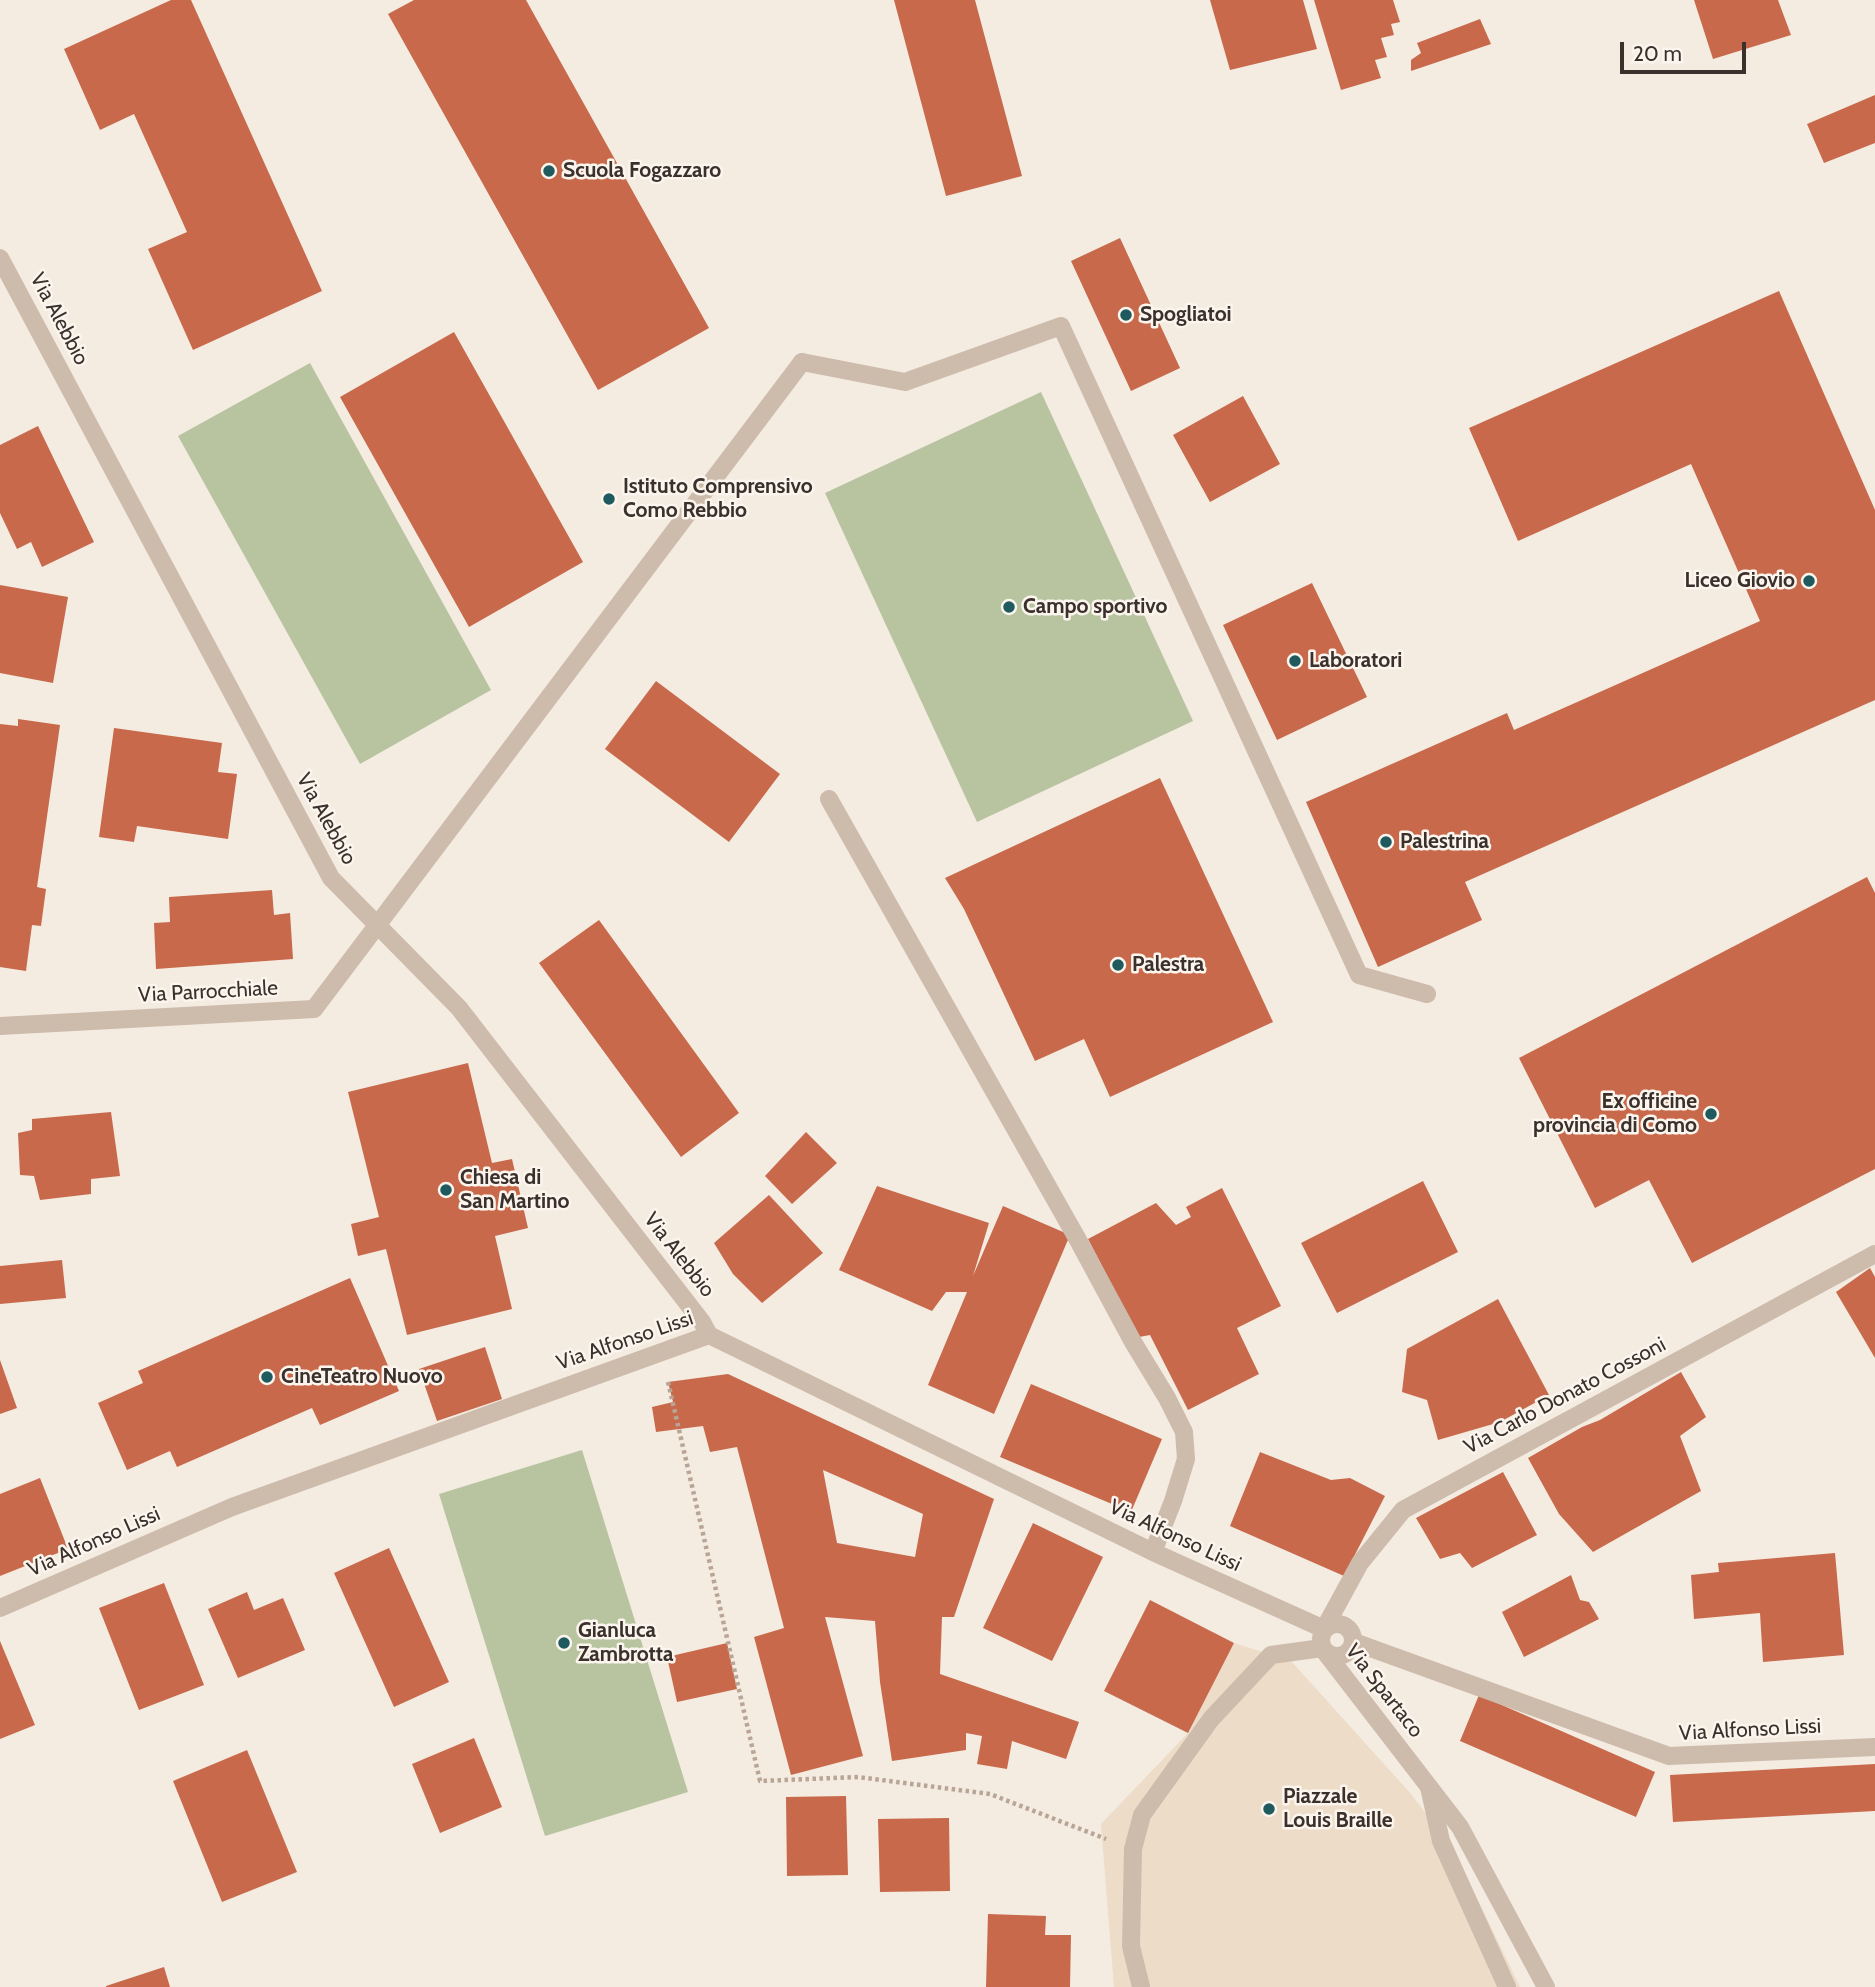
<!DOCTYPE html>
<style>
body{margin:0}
#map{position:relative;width:1875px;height:1987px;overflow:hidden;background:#f4ebe1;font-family:Cabin,sans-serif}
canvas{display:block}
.scale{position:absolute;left:1620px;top:42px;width:126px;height:32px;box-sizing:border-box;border:4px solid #3b302b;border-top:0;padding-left:9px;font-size:21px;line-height:24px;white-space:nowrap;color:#3b302b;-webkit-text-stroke:5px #fbf5ee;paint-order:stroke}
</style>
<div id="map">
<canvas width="1875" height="1987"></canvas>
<div class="scale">20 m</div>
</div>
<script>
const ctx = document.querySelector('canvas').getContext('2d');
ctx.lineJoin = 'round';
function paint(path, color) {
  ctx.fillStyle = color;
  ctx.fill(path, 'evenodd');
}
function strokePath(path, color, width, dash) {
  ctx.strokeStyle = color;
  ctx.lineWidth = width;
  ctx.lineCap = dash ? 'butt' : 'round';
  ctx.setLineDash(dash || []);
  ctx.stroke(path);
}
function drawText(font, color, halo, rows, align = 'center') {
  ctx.font = font + ' Cabin,sans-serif';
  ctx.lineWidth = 5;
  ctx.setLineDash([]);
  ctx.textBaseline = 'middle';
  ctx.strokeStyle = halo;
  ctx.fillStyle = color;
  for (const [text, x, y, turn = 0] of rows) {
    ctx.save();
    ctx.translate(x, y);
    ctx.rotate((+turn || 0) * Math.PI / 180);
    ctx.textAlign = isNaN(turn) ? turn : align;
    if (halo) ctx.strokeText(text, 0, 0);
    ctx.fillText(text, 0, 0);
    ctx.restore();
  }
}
paint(new Path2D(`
 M 310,363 L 491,690 L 360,764 L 178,436 Z
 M 1041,392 L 1193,721 L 977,822 L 825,493 Z
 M 582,1450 L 688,1792 L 545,1836 L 439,1494 Z`), '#b8c4a0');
paint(new Path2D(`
 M 1234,1643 L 1291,1661 L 1411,1794 L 1454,1851 L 1520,1987 L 1114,1987 L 1101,1824 L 1188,1733 Z`), '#ecdcc8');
paint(new Path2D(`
 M 171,0 L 191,0 L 322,291 L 193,350 L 148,249 L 187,232 L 134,114 L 100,130 L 64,49 Z
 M 414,0 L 526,0 L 709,328 L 598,390 L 388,14 Z
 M 894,0 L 975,0 L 1022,176 L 946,196 Z
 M 1210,0 L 1303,0 L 1317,49 L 1230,70 Z
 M 1314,0 L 1393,0 L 1400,22 L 1391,24 L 1394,35 L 1381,38 L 1387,57 L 1375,60 L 1381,78 L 1341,90 Z
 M 1694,0 L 1778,0 L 1791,35 L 1713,59 Z
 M 1480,19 L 1491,44 L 1411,71 L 1411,60 L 1421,53 L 1417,43 Z
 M 1875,95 L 1875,143 L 1824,163 L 1807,124 Z
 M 1120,238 L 1180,368 L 1131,391 L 1071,261 Z
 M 1779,291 L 1875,510 L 1875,700 L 1465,882 L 1482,920 L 1378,967 L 1306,802 L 1507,713 L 1514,730 L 1760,621 L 1691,464 L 1518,541 L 1469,428 Z
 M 454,332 L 583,562 L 469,627 L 340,397 Z
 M 1243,396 L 1280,464 L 1210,502 L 1173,435 Z
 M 38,426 L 94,542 L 42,567 L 31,542 L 17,549 L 0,513 L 0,445 Z
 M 1312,583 L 1367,697 L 1277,740 L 1223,625 Z
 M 0,585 L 68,597 L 53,683 L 0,673 Z
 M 656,681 L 780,774 L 729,842 L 605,749 Z
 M 18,719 L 60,725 L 37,887 L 46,889 L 41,926 L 32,925 L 26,971 L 0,967 L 0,724 L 18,726 Z
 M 114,728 L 222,743 L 218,772 L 237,774 L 228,839 L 137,826 L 134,842 L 99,837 Z
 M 1160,778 L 1273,1022 L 1110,1097 L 1084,1039 L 1035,1061 L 964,909 L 945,878 Z
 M 1867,877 L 1875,893 L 1875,1169 L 1692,1263 L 1649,1180 L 1595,1208 L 1519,1058 Z
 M 272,890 L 274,915 L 290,913 L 293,959 L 156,969 L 154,923 L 170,922 L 169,897 Z
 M 599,920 L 739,1113 L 681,1157 L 539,963 Z
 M 468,1063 L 492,1163 L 512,1159 L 528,1228 L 495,1236 L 512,1309 L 407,1335 L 386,1249 L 358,1256 L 351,1224 L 379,1217 L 348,1092 Z
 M 111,1112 L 120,1176 L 91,1179 L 91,1194 L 40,1200 L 34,1176 L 20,1175 L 18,1133 L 32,1130 L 32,1119 Z
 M 806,1132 L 837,1163 L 792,1204 L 765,1176 Z
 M 1423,1181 L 1458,1252 L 1337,1313 L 1301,1243 Z
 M 877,1186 L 989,1223 L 973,1276 L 1003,1206 L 1070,1235 L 994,1414 L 928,1385 L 967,1292 L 946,1292 L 932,1311 L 839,1270 Z
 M 1222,1188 L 1281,1306 L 1237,1328 L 1259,1374 L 1188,1410 L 1150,1335 L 1139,1337 L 1088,1239 L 1156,1203 L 1176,1225 L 1191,1217 L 1186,1207 Z
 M 769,1195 L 823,1253 L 762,1303 L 733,1274 L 714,1243 Z
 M 62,1260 L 66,1298 L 0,1304 L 0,1266 Z
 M 1870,1268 L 1875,1277 L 1875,1358 L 1836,1292 Z
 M 350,1278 L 399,1391 L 320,1425 L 312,1408 L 177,1467 L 170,1451 L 127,1470 L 98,1403 L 143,1383 L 138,1371 Z
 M 1498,1299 L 1549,1395 L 1500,1422 L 1438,1440 L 1427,1400 L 1402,1392 L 1407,1349 Z
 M 485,1347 L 502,1399 L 437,1421 L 419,1369 Z
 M 0,1360 L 17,1408 L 0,1414 Z
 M 1681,1372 L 1706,1417 L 1680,1436 L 1701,1491 L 1593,1552 L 1559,1514 L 1528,1458 L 1582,1427 L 1600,1420 Z
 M 728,1374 L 994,1499 L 954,1617 L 942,1617 L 940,1674 L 1079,1722 L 1066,1759 L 1012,1741 L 1007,1769 L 977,1764 L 982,1736 L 966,1733 L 966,1750 L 892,1761 L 880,1682 L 875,1621 L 825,1617 L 863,1756 L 791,1775 L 754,1637 L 784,1628 L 737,1447 L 710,1452 L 703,1426 L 656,1432 L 652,1407 L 673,1402 L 668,1382 ZM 823,1470 L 923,1514 L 915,1557 L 837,1543 Z
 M 1031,1384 L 1162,1439 L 1131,1512 L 1000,1457 Z
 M 1260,1452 L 1331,1480 L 1350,1478 L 1385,1496 L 1344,1576 L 1230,1526 Z
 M 1503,1472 L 1537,1535 L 1472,1568 L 1460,1553 L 1440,1559 L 1416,1518 Z
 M 40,1478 L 68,1549 L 0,1576 L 0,1494 Z
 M 1033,1523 L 1103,1557 L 1052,1661 L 983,1628 Z
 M 389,1548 L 449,1682 L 394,1707 L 334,1573 Z
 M 1835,1553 L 1844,1655 L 1763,1662 L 1760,1613 L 1694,1619 L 1691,1575 L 1719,1572 L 1718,1563 Z
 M 1571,1575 L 1580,1600 L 1589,1602 L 1599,1619 L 1524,1657 L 1502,1612 Z
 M 164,1583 L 204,1685 L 139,1710 L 99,1608 Z
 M 247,1592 L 254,1610 L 283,1598 L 305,1650 L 238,1678 L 208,1609 Z
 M 1150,1600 L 1234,1643 L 1188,1733 L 1104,1691 Z
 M 0,1641 L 35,1725 L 0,1739 Z
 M 727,1643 L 737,1689 L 677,1702 L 667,1657 Z
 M 1479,1695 L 1655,1772 L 1636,1817 L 1460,1741 Z
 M 474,1738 L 502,1807 L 440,1833 L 412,1764 Z
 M 247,1750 L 297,1872 L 222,1902 L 173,1781 Z
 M 1875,1764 L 1875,1811 L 1673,1822 L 1670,1775 Z
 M 846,1796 L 848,1875 L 787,1876 L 786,1797 Z
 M 949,1818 L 950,1891 L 880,1892 L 878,1819 Z
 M 988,1914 L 1046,1916 L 1045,1935 L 1071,1935 L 1070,1987 L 986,1987 Z
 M 164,1967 L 170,1987 L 106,1987 L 106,1986 Z`), '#c8694b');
strokePath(new Path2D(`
 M 668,1382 L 760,1781 L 858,1777 L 990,1794 L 1106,1839`), '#b9a596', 4.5, [3.5, 3.5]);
strokePath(new Path2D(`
 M 802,362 L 905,382 L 1061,326 L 1359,975 L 1427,994
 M 1429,1787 L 1441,1841 L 1507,1987`), '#cdbbac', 18);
strokePath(new Path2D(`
 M 0,258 L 331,878 L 459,1008 L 702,1322 L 709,1335
 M 829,799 L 1078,1240 L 1133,1342 L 1167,1398 L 1184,1432 L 1186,1459 L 1173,1501 L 1153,1552
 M 0,1026 L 314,1009 L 802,362
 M 0,1608 L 232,1507 L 709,1335 L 1153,1552 L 1324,1629 L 1360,1563 L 1403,1510 L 1875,1254
 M1321 1640a16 16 0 1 1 32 0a16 16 0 1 1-32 0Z
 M 1354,1642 L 1669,1756 L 1875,1747
 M 1141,1987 L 1131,1946 L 1133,1849 L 1142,1815 L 1211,1719 L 1271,1655 L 1322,1648 L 1460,1827 L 1546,1987`), '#cdbbac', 18);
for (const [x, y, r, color] of [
 [549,171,7,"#1f5a5e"],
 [1126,315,7,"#1f5a5e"],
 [609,499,7,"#1f5a5e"],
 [1809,581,7,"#1f5a5e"],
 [1009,607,7,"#1f5a5e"],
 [1295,661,7,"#1f5a5e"],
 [1386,842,7,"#1f5a5e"],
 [1118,965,7,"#1f5a5e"],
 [1711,1114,7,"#1f5a5e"],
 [446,1190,7,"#1f5a5e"],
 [267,1377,7,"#1f5a5e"],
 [564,1643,7,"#1f5a5e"],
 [1269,1809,7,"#1f5a5e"]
]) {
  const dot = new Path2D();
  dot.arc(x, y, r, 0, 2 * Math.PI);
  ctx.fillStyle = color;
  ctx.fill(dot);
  strokePath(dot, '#fbf5ee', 2.5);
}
drawText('bold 21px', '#3b302b', '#fbf5ee', [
 ["Scuola Fogazzaro",563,171],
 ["Spogliatoi",1140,315],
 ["Istituto Comprensivo",623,487],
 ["Como Rebbio",623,511],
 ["Liceo Giovio",1795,581,"right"],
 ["Campo sportivo",1023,607],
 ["Laboratori",1309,661],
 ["Palestrina",1400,842],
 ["Palestra",1132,965],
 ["Ex officine",1697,1102,"right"],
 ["provincia di Como",1697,1126,"right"],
 ["Chiesa di",460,1178],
 ["San Martino",460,1202],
 ["CineTeatro Nuovo",281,1377],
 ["Gianluca",578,1631],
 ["Zambrotta",578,1655],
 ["Piazzale",1283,1797],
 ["Louis Braille",1283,1821]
], 'left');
drawText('21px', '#3b302b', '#fbf5ee', [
 ["Via Alebbio",59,319,62],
 ["Via Alebbio",326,819,61],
 ["Via Parrocchiale",208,992,-3],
 ["Via Alebbio",679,1255,52],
 ["Via Alfonso Lissi",625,1341,-19],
 ["Via Carlo Donato Cossoni",1565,1396,-28],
 ["Via Alfonso Lissi",1175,1536,25],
 ["Via Alfonso Lissi",94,1542,-24],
 ["Via Spartaco",1384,1691,52],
 ["Via Alfonso Lissi",1750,1730,-3]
]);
</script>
